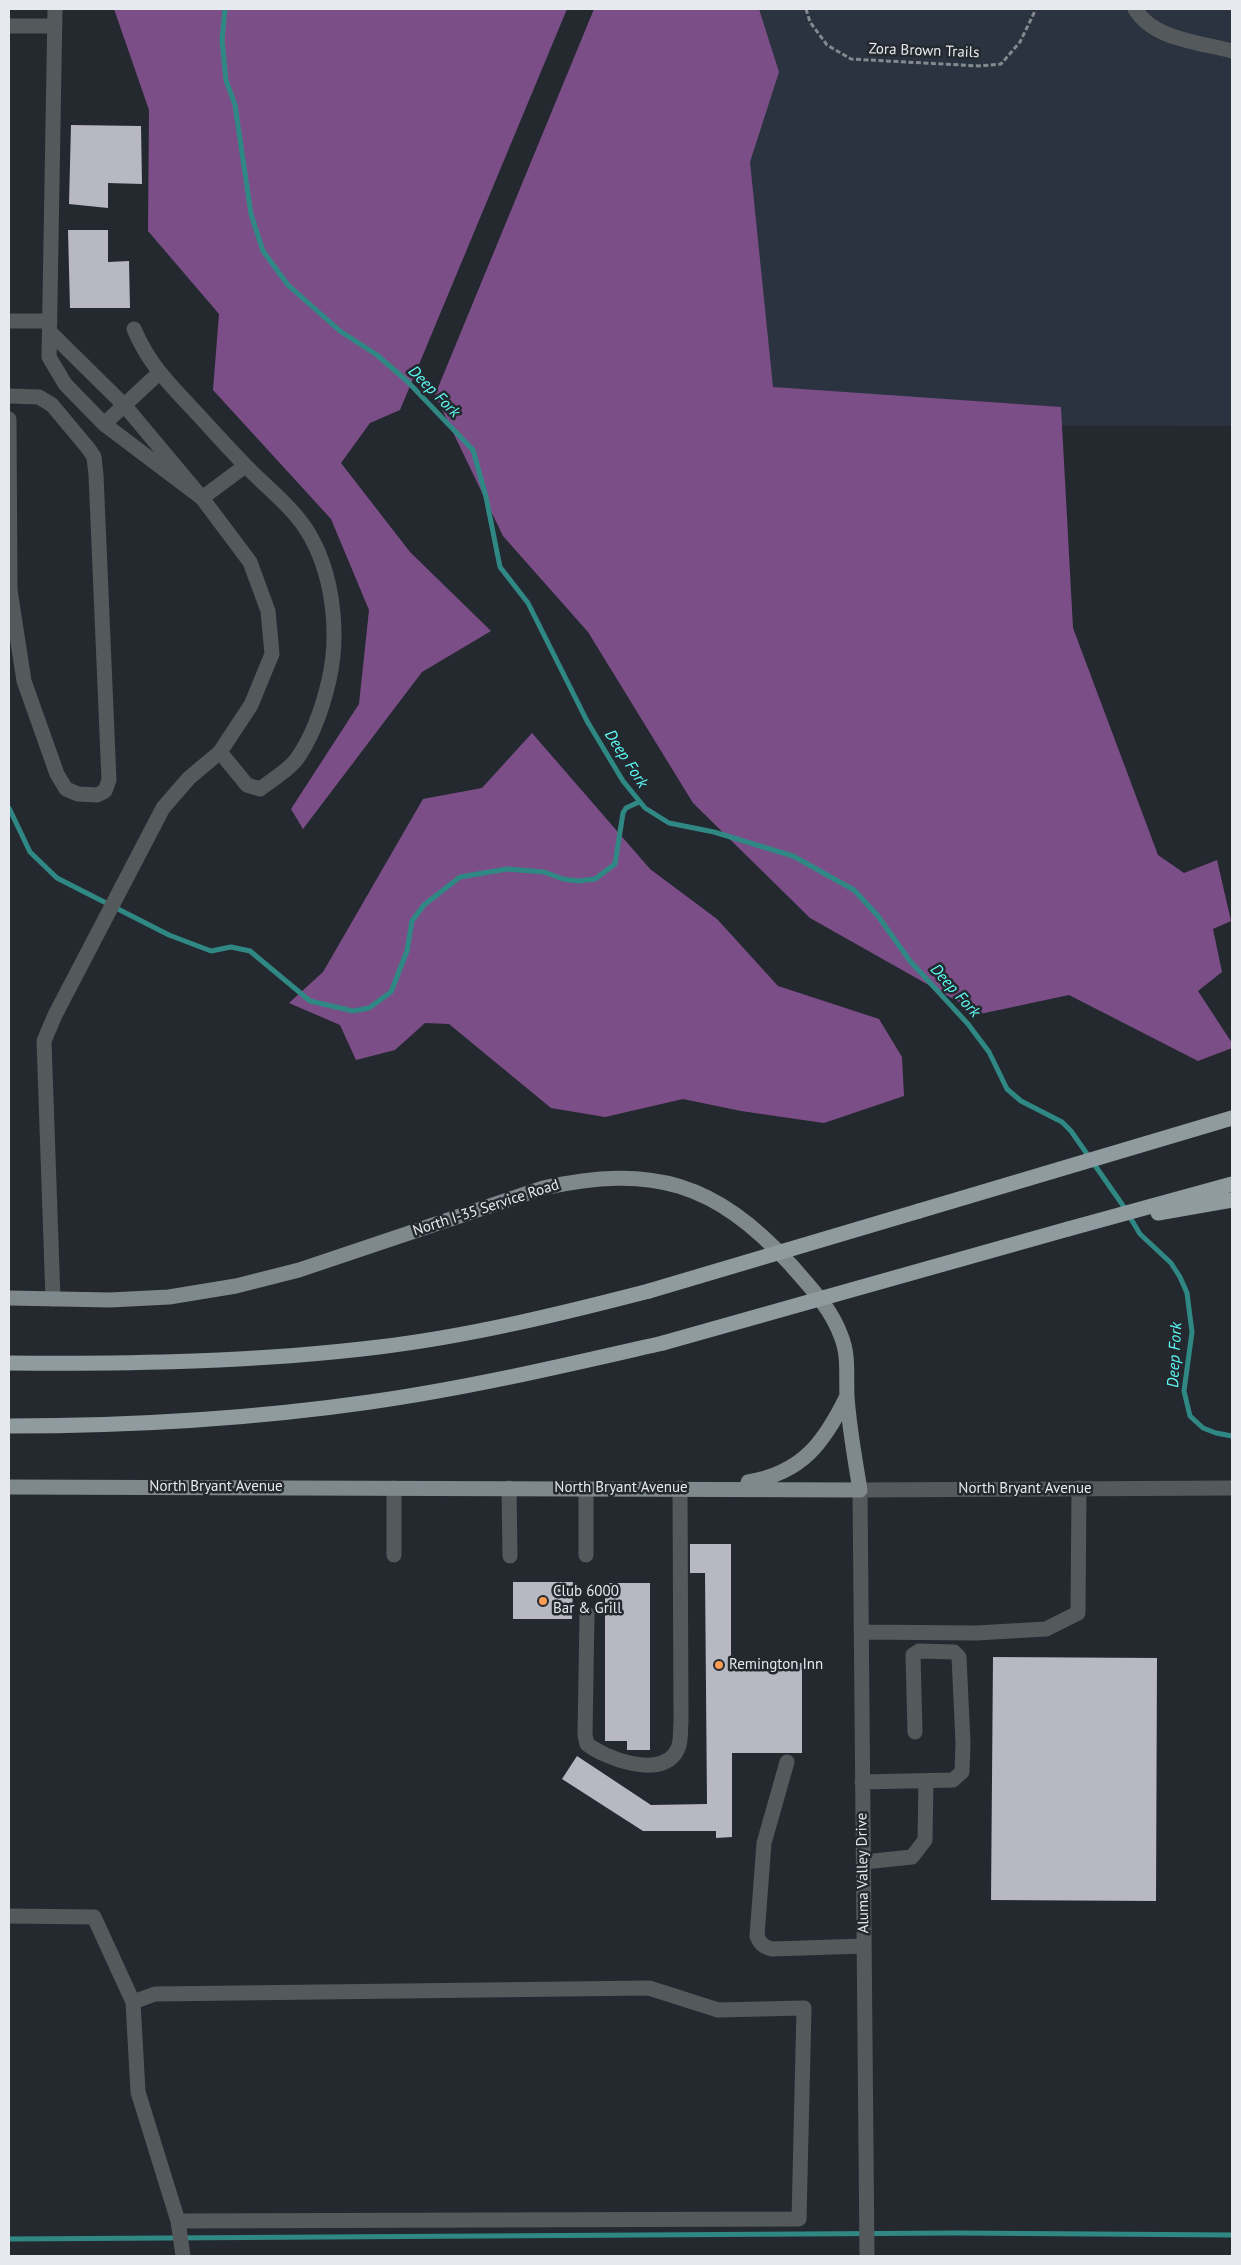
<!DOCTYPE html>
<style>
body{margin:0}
#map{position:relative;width:1241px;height:2265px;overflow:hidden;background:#242930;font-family:"PT Sans",sans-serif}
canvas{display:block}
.frame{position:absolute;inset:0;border:10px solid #e6eaee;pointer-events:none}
</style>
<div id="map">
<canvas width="1241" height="2265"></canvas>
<div class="frame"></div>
</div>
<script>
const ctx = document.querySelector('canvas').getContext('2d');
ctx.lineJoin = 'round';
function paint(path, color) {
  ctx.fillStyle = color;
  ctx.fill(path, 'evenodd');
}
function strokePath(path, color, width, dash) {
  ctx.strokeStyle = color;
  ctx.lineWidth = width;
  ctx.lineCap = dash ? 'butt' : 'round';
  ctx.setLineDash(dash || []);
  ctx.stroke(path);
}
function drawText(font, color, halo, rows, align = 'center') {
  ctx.font = font + ' "PT Sans",sans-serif';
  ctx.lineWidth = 5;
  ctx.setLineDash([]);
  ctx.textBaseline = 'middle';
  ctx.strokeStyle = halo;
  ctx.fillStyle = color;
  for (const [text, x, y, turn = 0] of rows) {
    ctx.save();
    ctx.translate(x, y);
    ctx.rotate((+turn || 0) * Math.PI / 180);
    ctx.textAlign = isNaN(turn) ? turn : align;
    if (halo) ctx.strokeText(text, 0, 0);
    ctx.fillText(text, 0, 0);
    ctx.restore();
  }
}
paint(new Path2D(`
 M 610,9 L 1232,9 L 1232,426 L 547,424 Z`), '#2a333f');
paint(new Path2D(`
 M 114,9 L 567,9 L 400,410 L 370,423 L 341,463 L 410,552 L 491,631 L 422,672 L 303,829 L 291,809 L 359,704 L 369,610 L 331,519 L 213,390 L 219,314 L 148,231 L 149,110 Z
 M 594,9 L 759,9 L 779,72 L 750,162 L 773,387 L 1061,407 L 1073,628 L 1158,855 L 1184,873 L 1217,860 L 1231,921 L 1213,929 L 1222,972 L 1198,991 L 1232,1043 L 1232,1048 L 1198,1061 L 1069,995 L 980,1014 L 810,918 L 693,803 L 588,632 L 503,536 L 435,395 Z
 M 532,733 L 650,869 L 717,919 L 778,986 L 879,1019 L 902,1057 L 904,1096 L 824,1123 L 741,1111 L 683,1099 L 605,1117 L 551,1108 L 449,1024 L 425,1023 L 395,1050 L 356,1060 L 340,1025 L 289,1003 L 323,972 L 423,799 L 482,788 Z`), '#7c4e87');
strokePath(new Path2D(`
 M 225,9 L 222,40 L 226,80 L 235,105 L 251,214 L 263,251 L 288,285 L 340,331 L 377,355 L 407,381 L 473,450 L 486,497 L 500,567 L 528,603 L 587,721 L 623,781 L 645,808 L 669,823 L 714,832 L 793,856 L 854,890 L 878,916 L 910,961 L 968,1024 L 989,1052 L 1007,1089 L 1021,1101 L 1062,1122 L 1071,1131 L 1124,1207 L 1140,1234 L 1171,1263 L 1180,1277 L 1187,1293 L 1192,1332 L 1184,1391 L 1190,1416 L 1203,1428 L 1216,1433 L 1232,1436
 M 9,808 L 30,852 L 57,878 L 169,935 L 211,951 L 231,947 L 250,951 L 310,1001 L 353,1011 L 369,1008 L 391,992 L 407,951 L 412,921 L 424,905 L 460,877 L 507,869 L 544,872 L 563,879 L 579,881 L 595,879 L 615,864 L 623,813 L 626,808 L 639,802
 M 9,2239 L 956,2233 L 1232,2235`), '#308884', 5);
paint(new Path2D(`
 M 71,125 L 141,126 L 142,184 L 108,183 L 108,208 L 69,204 Z
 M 68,230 L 108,230 L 108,262 L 129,261 L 130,308 L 70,308 Z
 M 690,1544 L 731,1544 L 731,1664 L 802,1663 L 802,1753 L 732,1753 L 732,1837 L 716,1838 L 716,1831 L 643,1831 L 562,1779 L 577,1756 L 651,1805 L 707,1804 L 705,1573 L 690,1573 Z
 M 513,1582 L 573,1582 L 572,1619 L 513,1619 Z
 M 605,1583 L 650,1583 L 650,1750 L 627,1750 L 627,1741 L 605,1741 Z
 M 993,1657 L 1157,1658 L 1156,1901 L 991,1900 Z`), '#b8b8c2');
strokePath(new Path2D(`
 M 806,9 L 810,22 L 827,45 L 851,59 L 979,66 L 1001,64 L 1020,42 L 1036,9`), '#85898f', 3, [5, 2.5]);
strokePath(new Path2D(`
 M 1135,9 C 1154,40 1199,42 1232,51
 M 9,26 L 55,26
 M 9,321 L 50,321
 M 134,329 C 148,362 165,379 189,405 C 208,425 226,446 246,466 C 266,487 290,505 306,529 C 333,571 340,632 329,680 C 323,706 312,738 296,760 C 287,771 272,780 260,789 L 247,785 L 220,752
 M 50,332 L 125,406 L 202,498 L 245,466
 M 9,396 L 39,397 L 52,405 L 88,448 L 94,457 L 96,475 L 109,780 L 105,791 L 97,795 L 78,794 L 66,789 L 57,774 L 24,681 L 10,590 L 9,419
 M 104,424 L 159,373
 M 53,1299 L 44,1041 L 55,1015 L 163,808 L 189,778 L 220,752 L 251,705 L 272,654 L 268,611 L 250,562 L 202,498 L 104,424 L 65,384 L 49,357 L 55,9
 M 394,1488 L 394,1555
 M 509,1488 L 510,1556
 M 586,1555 L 586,1488
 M 587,1614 L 585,1735 L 587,1744 C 605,1758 655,1777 674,1755 C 682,1746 680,1733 681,1721 L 680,1488
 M 861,1632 L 976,1633 L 1046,1629 L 1078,1613 L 1079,1488
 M 787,1762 L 764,1843 L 757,1936 C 760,1944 764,1947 772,1949 L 864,1946
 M 862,1782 L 953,1780 L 962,1772 L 963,1743 L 959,1657 L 954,1652 L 919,1651 L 913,1655 L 915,1732
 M 864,1862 L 912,1857 L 925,1840 L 926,1781
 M 9,1916 L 94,1917 L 133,2002
 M 178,2221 L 799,2219 L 804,2008 L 718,2010 L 649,1988 L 155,1994 L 133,2002 L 138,2092 L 178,2221 L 183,2256
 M 867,2256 L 860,1490 L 1232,1488`), '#54595b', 15);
strokePath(new Path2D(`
 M 9,1298 L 110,1300 L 169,1297 L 236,1286 L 299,1270 L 543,1188 C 652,1164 715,1182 791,1265 C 810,1287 831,1308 841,1336 C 849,1355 846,1375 847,1396 C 849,1427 855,1459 860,1490 L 9,1487
 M 748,1482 C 802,1473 824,1443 847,1396`), '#7f888c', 15);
strokePath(new Path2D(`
 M 919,1211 L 1232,1118
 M 1158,1213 L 1232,1200
 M 1068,1229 L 1232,1184
 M 9,1363 C 133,1364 256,1362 379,1347 C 470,1336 560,1314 649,1291
 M 9,1426 C 129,1426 251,1419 370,1402 C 469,1388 566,1365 663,1343`), '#8f9b9f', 15);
strokePath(new Path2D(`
 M 649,1291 L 919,1211
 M 663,1343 L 1068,1229`), '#8f9b9f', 15);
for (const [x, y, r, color] of [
 [543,1601,5,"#fc9d53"],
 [719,1665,5,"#fc9d53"]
]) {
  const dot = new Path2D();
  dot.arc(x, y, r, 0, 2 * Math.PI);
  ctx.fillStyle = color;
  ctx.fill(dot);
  strokePath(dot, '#242930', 2);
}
drawText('15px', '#e6eaee', '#242930', [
 ["Zora Brown Trails",924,51,2],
 ["North I-35 Service Road",486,1208,-18],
 ["North Bryant Avenue",216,1487],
 ["North Bryant Avenue",621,1488],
 ["North Bryant Avenue",1025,1489],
 ["Aluma Valley Drive",863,1873,-91]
]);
drawText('15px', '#e6eaee', '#242930', [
 ["Club 6000",553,1592],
 ["Bar & Grill",553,1609],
 ["Remington Inn",729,1665]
], 'left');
drawText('italic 16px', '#5cfdf5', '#242930', [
 ["Deep Fork",434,392,45],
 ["Deep Fork",626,759,57],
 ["Deep Fork",955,991,48],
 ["Deep Fork",1175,1355,-87]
]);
</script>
